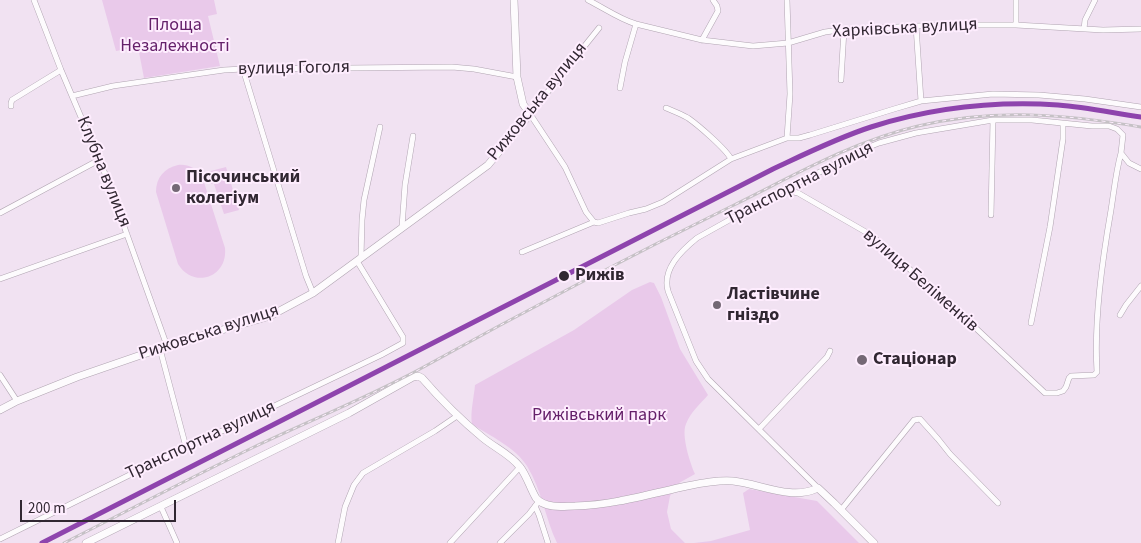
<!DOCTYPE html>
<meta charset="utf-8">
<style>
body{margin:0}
#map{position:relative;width:1141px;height:543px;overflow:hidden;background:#f1e2f2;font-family:"Source Sans 3",sans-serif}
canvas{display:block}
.scale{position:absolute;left:20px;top:500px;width:156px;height:22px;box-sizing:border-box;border:2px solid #312732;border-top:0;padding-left:6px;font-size:15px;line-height:18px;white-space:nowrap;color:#312732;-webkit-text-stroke:4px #feedfe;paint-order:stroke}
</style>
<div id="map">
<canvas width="1141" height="543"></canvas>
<div class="scale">200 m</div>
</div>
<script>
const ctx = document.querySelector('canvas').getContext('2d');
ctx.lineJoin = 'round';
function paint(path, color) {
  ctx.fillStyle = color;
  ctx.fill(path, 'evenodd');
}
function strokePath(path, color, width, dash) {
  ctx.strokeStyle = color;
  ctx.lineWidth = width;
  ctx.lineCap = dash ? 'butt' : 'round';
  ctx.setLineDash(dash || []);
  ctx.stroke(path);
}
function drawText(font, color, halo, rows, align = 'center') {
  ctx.font = font + ' "Source Sans 3",sans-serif';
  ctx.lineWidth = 4;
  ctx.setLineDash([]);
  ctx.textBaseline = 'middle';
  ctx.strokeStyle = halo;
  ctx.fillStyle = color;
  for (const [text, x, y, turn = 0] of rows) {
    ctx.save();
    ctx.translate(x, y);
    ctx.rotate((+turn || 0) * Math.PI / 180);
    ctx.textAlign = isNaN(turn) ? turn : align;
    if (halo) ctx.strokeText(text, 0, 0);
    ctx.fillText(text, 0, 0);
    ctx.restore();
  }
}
paint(new Path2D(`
 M 102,0 L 214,0 L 217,14 L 208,16 L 220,66 L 144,78 L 138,47 L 116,51 Z
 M 178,165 C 188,164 196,168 202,176 L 225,248 C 228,278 193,289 178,264 L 156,192 C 156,178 164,168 178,165 Z
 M 226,167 L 239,210 L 224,214 L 214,184 L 220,181 L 211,184 L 207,172 Z
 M 650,282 L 654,283 L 661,297 L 680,349 L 708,395 C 700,404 690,413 686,424 C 681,435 690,463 695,474 L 679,483 L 670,496 L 667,512 L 671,529 L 685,543 L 557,543 C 545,518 542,490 527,466 C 515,447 490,436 472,424 C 470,413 474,397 475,385 L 574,330 L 632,290 Z
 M 749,489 L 817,501 L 859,543 L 694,543 L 711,541 L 750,530 L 743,493 Z`), '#e9c9ea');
const minor = new Path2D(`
 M 34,0 L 61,70 L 106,176 L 167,346
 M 588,0 C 604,8 619,19 636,24 L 702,40 L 753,46 L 788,43 L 825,32 L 840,30 L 916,26 L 963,25 L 1016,25 L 1103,30 L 1141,29
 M 787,0 L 790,94 L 787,138
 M 1016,0 L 1016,25
 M 916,26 L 921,101
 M 1084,29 L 1085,20 L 1095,0
 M 702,40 L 718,11 L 717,6 L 713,0
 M 243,69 L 306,276 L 313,293
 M 841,80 L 844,30
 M 620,88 L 625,62 L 636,24
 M 72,96 L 113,86 L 224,70 L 243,69 L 452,67 L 474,69 L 517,77
 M 11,106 L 11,103 L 12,100 L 61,70
 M 666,108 C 673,111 681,114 688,118 C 698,125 726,149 731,159
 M 785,190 L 798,193 L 871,235 L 906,266 L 950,304 L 1045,393 L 1057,393 L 1063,391 L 1066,387 L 1069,378 L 1071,376 L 1094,375 L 1097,372 C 1094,319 1102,262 1111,210 C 1114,191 1116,171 1121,153
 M 0,213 L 99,160
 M 991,215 L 993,120
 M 594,222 L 586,212 L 565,167 L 530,114 L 599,28
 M 402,227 L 405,185 L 413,136
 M 522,252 L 594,222 L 598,223 L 629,213 L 646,209 L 663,202 L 731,159 L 787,138 L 799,138 L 810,135 L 894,109 L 921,101 L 993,94 L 1039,95 L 1085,99 L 1141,107
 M 361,257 L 362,220 L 364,200 L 380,127
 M 0,279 L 127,234
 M 1120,315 L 1126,305 L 1141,286
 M 1031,323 L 1050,227 L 1063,139 L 1063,124
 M 160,349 L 186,447
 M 0,375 L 17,401
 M 759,429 L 827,357 L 830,351
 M 818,488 L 708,379 L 696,361 L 668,291 C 662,269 681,251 697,238 L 783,190 L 830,167 L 859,151 L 879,143 L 916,133 L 993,120 L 1032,120 L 1092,126 L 1109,126 L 1117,129 L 1123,135 L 1121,153 L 1129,163 L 1141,169
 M 535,506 L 539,515 L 548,543
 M 161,507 L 177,543
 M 841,510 L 914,420 L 920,419 L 938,439 L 950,454 L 998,503
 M 0,539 L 186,447 L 222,431 L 381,355 L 403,343 L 403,337 L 357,261
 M 338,543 L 345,507 L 354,485 L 363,473 L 435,431 L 457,416
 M 450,543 L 520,467
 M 500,543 L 529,514 L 539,501`);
const tertiary = new Path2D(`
 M 0,410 L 17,401 L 77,377 L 167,346 L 270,316 L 313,293 L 488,165 L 530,114 L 523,104 L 517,77 L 514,0
 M 86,543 L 349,413 L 413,377 L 418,376 L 422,378 C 441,400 461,420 483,438 C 495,448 510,454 520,467 C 527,476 530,488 536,498 C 540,503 546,505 553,506 C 560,507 568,506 575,506 C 613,505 650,494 687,486 C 702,483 717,480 733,481 C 761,484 791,501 818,488 L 834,503 L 874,543`);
strokePath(minor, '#b0a4b1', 6);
strokePath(tertiary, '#b0a4b1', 8);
strokePath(minor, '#fdfbfd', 5);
strokePath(tertiary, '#fdfbfd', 7);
const rail = new Path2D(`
 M 64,543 C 127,511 190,478 254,447 C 309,421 366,398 420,369 C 523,312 628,257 734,205 C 795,175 851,142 918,126 C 995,108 1064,114 1141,127`);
strokePath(rail, '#c5c1c5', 3);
strokePath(rail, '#feedfe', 1, [4]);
strokePath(new Path2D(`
 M 42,543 L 773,169 C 805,154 837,138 871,127 C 931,108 996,101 1058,105 C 1086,107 1113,113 1141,117`), '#8e44ad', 5);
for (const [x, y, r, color] of [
 [176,188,5,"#746875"],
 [564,276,6,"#312732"],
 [717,305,5,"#746875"],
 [862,360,6,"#746875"]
]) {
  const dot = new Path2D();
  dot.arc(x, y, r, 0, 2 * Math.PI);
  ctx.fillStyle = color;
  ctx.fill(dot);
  strokePath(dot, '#feedfe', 2);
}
drawText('18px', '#65206a', '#feedfe', [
 ["Площа",175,26],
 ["Незалежності",175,47],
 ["Рижівський парк",599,416]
]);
drawText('18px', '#312732', '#feedfe', [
 ["Харківська вулиця",905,29,-3],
 ["вулиця Гоголя",294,69,-1],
 ["Рижовська вулиця",538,102,-51],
 ["Клубна вулиця",103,172,68],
 ["Транспортна вулиця",800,184,-27],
 ["вулиця Беліменків",920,281,41],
 ["Рижовська вулиця",209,333,-18],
 ["Транспортна вулиця",201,441,-25]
]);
drawText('bold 18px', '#312732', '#feedfe', [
 ["Пісочинський",186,178],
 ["колегіум",186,199],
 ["Ластівчине",727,295],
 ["гніздо",727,316],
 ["Стаціонар",873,360]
], 'left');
drawText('bold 18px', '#312732', '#feedfe', [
 ["Рижів",575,276]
], 'left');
</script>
